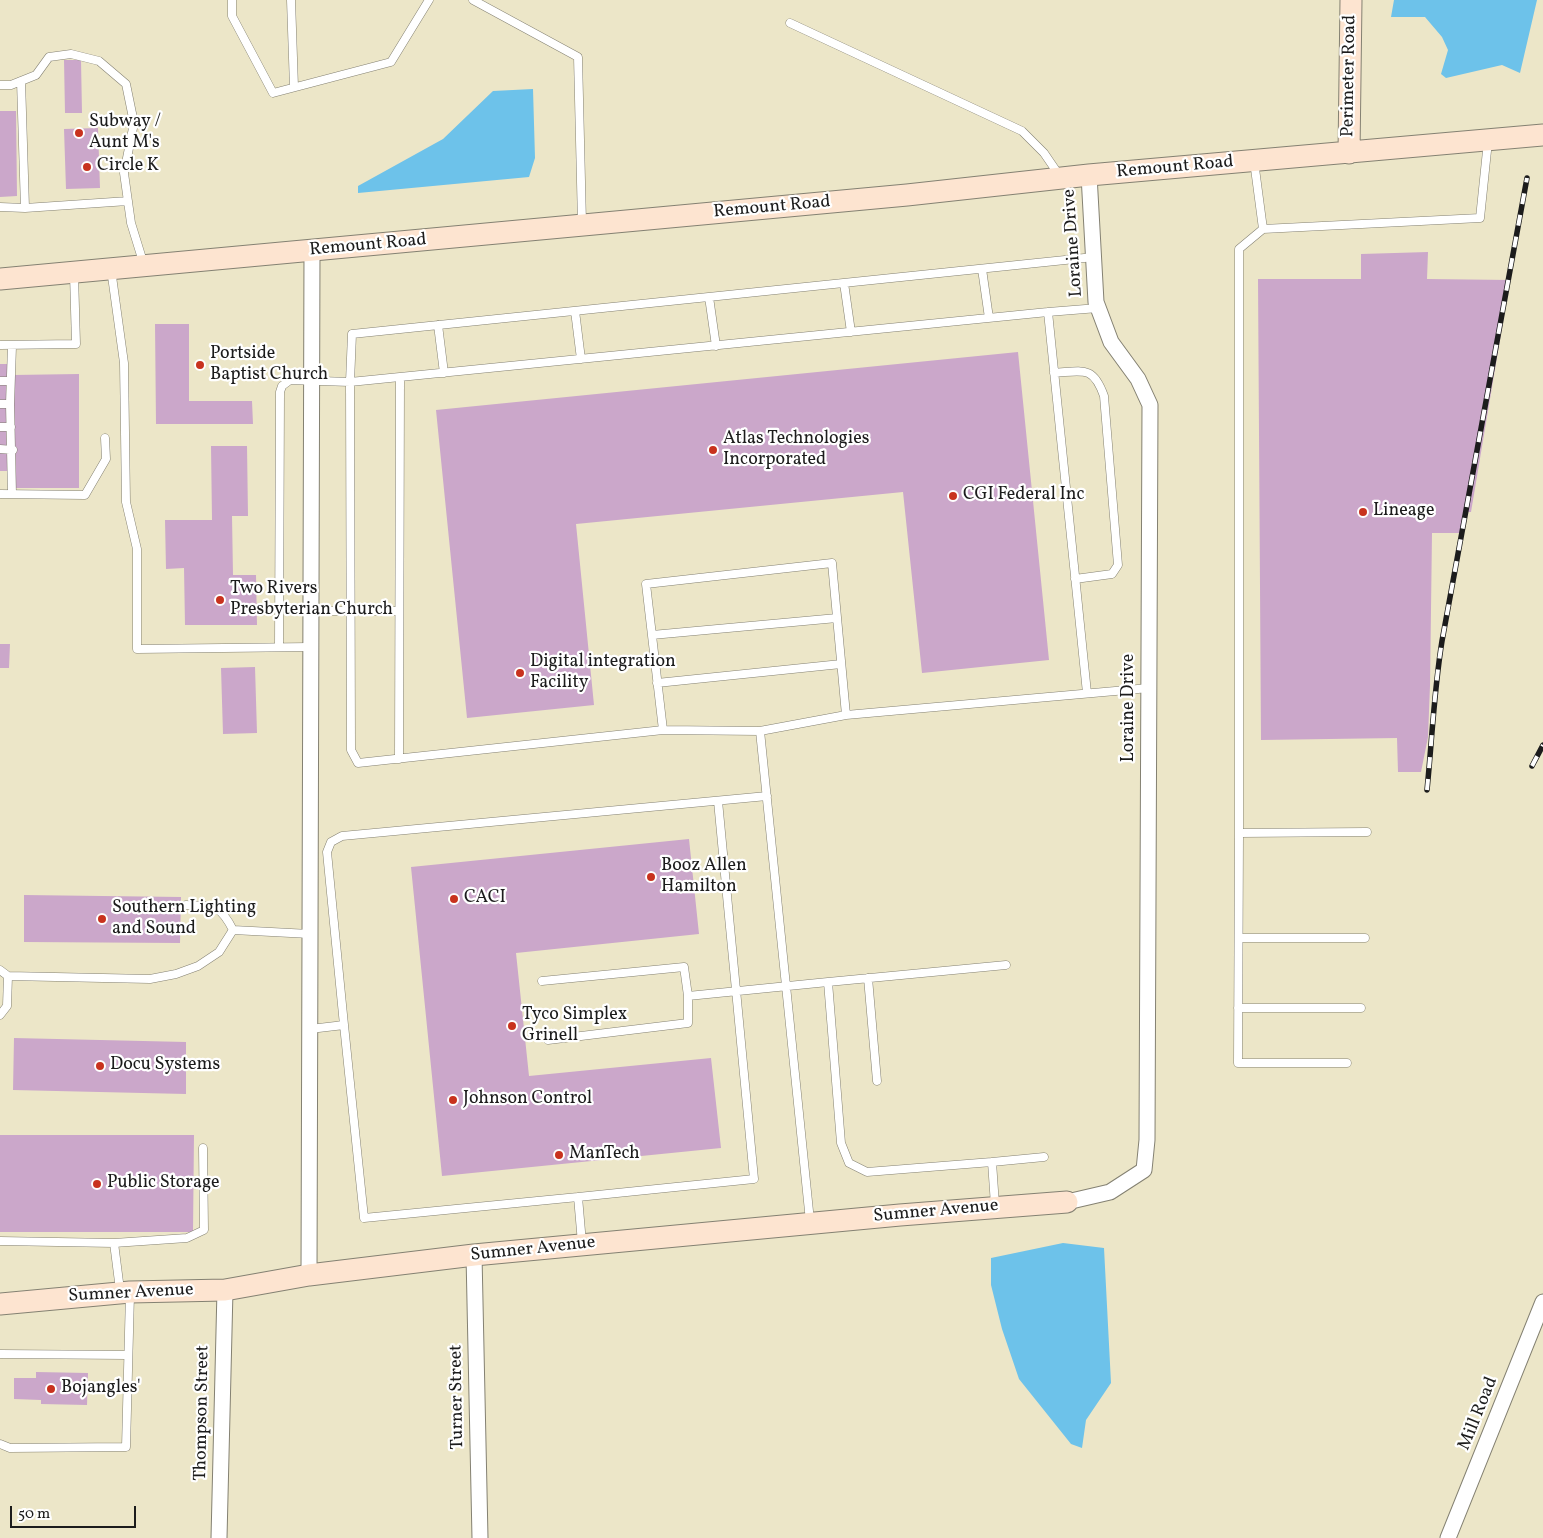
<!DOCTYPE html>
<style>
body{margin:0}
#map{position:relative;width:1543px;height:1538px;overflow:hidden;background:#ece6c8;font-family:Vollkorn,serif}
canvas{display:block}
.scale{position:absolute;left:10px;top:1506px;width:126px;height:22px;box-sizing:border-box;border:2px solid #1c1c1c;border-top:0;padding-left:6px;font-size:15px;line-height:18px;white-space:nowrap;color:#1c1c1c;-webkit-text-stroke:4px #fff;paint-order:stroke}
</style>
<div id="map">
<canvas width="1543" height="1538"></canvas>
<div class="scale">50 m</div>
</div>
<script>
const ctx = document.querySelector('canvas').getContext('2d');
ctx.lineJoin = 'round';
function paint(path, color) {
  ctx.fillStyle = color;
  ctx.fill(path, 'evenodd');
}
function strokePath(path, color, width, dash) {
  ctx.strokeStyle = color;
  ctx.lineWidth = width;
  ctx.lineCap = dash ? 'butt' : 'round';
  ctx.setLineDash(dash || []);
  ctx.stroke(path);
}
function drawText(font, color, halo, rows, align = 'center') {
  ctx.font = font + ' Vollkorn,serif';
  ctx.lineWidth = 4.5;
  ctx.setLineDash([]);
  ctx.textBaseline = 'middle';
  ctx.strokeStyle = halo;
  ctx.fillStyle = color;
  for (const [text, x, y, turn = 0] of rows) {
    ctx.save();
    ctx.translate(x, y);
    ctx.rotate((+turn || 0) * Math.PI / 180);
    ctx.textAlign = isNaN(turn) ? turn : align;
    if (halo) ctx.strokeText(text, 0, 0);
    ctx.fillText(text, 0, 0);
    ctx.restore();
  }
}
paint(new Path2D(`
 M 1394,0 L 1537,0 L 1520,73 L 1502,65 L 1446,78 L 1441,74 L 1448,50 L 1442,37 L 1425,17 L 1391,17 Z
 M 533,89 L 535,158 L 529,177 L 358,193 L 358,186 L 443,139 L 493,91 Z
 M 1063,1243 L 1104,1248 L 1111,1383 L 1086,1420 L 1082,1448 L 1071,1444 L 1019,1379 L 1002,1329 L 991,1285 L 991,1258 Z`), '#6dc2ea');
paint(new Path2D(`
 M 64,60 L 81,60 L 82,113 L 65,113 Z
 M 0,111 L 16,111 L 17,196 L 0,197 Z
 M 98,128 L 100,188 L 66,189 L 64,129 Z
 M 1428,252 L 1427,279 L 1510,280 L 1471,512 L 1463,512 L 1460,533 L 1432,533 L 1430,686 L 1428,737 L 1421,772 L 1398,772 L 1397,738 L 1261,740 L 1258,279 L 1361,279 L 1361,254 Z
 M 155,324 L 189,324 L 189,401 L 252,401 L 253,424 L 156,424 Z
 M 1018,352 L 1049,660 L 922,673 L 903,492 L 576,524 L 594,705 L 467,718 L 436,410 Z
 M 0,364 L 11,364 L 9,471 L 0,471 Z
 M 79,374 L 79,488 L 16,488 L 13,375 Z
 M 211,446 L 247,446 L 248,516 L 232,516 L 233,575 L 256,575 L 257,625 L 185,625 L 184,568 L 166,569 L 165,520 L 212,520 Z
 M 0,644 L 10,644 L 9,668 L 0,668 Z
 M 255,667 L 257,733 L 223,734 L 221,668 Z
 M 689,839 L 699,934 L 516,953 L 529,1076 L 711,1058 L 721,1148 L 442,1176 L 411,867 Z
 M 24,895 L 181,897 L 180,943 L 24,942 Z
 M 14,1038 L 186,1042 L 186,1094 L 13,1090 Z
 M 0,1135 L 194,1135 L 193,1232 L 0,1232 Z
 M 36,1372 L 88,1373 L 87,1405 L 41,1404 L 41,1400 L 14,1399 L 14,1378 L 36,1378 Z`), '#cba7ca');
const lane = new Path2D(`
 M 232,0 L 232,16 L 273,93 L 391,62 L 429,0
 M 291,0 L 294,87
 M 473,0 L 578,57 L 582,223
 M 790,23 L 1022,131 L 1044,153 L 1059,175
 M 21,81 L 25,208 L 128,201
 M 0,85 L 11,85 L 36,75 L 49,57 L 71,54 L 99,61 L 126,84 L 134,123 L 124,173 L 131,223 L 144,265
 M 1254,161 L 1263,229 L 1480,218 L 1488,141
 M 0,207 L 25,208
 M 1263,229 L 1239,249 L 1239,833 L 1367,832
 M 111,269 L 124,363 L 126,502 L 137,549 L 137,649 L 311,647
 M 982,269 L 989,318
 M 844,283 L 851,332
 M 709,297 L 716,346
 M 575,311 L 581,359
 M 438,325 L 444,373
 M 0,345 L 76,344 L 74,274
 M 1054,373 C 1083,371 1093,365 1104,396 L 1118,565 L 1112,574 L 1075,579
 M 0,381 L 10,381
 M 0,404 L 10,404
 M 0,427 L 11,427
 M 0,449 L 13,450
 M 0,494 L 85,495 L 106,459 L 105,438
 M 12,494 L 10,404 L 12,346
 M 311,611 L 399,611
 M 652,635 L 837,618
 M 279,647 L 280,392 L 282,386 L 290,380 L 350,382 L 1048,312
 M 657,683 L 841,664
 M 1087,693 L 1048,312 L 1098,308
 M 846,715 L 1149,688
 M 663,730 L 358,763 L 351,750 L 350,382 L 352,334 L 1094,257
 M 760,731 L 663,730 L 646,584 L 832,563 L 846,715 L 760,731 L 810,1221
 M 399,759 L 400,377
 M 1239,833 L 1238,1063 L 1347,1063
 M 186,905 C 214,906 220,904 233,930
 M 1239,938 L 1365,938
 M 0,970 L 8,976
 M 868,978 L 877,1081
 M 542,981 L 684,967 L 688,996 L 828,982 L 841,1143 L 849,1163 L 867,1172 L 992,1162
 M 828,982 L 1006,965
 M 1238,1008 L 1361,1008
 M 0,1015 L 7,1006 L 8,976 L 150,979 L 176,974 L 198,966 L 219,952 L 233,930 L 310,934
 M 344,1025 L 327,852 L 331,842 L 342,836 L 767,796
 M 310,1029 L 344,1025 L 364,1218 L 578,1197 L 582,1243
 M 548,1040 L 688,1023 L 688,996
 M 578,1197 L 754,1179 L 718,801
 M 995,1205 L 992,1162 L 1044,1157
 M 0,1241 L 114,1243 L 120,1290
 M 114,1243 L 187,1238 L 204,1230 L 203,1148
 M 0,1354 L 128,1355
 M 0,1444 L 10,1448 L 126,1447 L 130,1294`);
const street = new Path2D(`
 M 1067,1202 L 1110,1192 L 1144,1170 L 1147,1140 L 1150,405 L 1138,379 L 1111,342 L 1096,302 L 1089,175
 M 474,1255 L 480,1538
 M 309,1275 L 312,251
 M 219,1538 L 225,1290
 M 1448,1538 L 1543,1302`);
const secondary = new Path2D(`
 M 1349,153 L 1351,0
 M 0,279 L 907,195 L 1089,175 L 1543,135
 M 0,1304 L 130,1292 L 225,1290 L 309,1275 L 474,1255 L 900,1215 L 1067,1202`);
strokePath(lane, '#848172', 9);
strokePath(street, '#848172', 17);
strokePath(secondary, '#848172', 23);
strokePath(lane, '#fff', 8);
strokePath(street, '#fff', 15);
strokePath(secondary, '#fde4d0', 21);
const rail = new Path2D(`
 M 1532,766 L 1543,745
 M 1427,790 C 1432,740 1434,690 1442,641 L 1527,178`);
strokePath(rail, '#1c1c1c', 5.5);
strokePath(rail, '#fff', 4, [11]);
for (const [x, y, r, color] of [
 [79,133,5,"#c8321e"],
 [87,167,5,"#c8321e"],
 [200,365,5,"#c8321e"],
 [713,450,5,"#c8321e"],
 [953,496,5,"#c8321e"],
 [1363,512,5,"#c8321e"],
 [220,600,5,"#c8321e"],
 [520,673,5,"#c8321e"],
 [651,877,5,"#c8321e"],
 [454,899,5,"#c8321e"],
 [102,919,5,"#c8321e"],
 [512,1026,5,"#c8321e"],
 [100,1066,5,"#c8321e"],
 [453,1100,5,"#c8321e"],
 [559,1155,5,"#c8321e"],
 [97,1184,5,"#c8321e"],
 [51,1389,5,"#c8321e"]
]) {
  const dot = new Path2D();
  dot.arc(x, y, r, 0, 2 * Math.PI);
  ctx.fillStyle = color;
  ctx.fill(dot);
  strokePath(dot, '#fff', 2);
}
drawText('18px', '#1c1c1c', '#fff', [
 ["Perimeter Road",1350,76,-89],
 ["Remount Road",1175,168,-5],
 ["Remount Road",772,208,-5],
 ["Loraine Drive",1074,243,-94],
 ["Remount Road",368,246,-5],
 ["Loraine Drive",1130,708,-90],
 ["Sumner Avenue",936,1212,-5],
 ["Sumner Avenue",533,1250,-6],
 ["Sumner Avenue",131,1294,-3],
 ["Turner Street",458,1397,-91],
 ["Thompson Street",203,1413,-89],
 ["Mill Road",1479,1414,-68]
]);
drawText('18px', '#1c1c1c', '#fff', [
 ["Subway /",89,123],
 ["Aunt M's",89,144],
 ["Circle K",97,167],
 ["Portside",210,355],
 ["Baptist Church",210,376],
 ["Atlas Technologies",723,440],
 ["Incorporated",723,461],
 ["CGI Federal Inc",963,496],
 ["Lineage",1373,512],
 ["Two Rivers",230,590],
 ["Presbyterian Church",230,611],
 ["Digital integration",530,663],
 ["Facility",530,684],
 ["Booz Allen",661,867],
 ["Hamilton",661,888],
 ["CACI",464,899],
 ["Southern Lighting",112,909],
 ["and Sound",112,930],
 ["Tyco Simplex",522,1016],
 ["Grinell",522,1037],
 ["Docu Systems",110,1066],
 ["Johnson Control",463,1100],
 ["ManTech",569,1155],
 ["Public Storage",107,1184],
 ["Bojangles'",61,1389]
], 'left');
</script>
